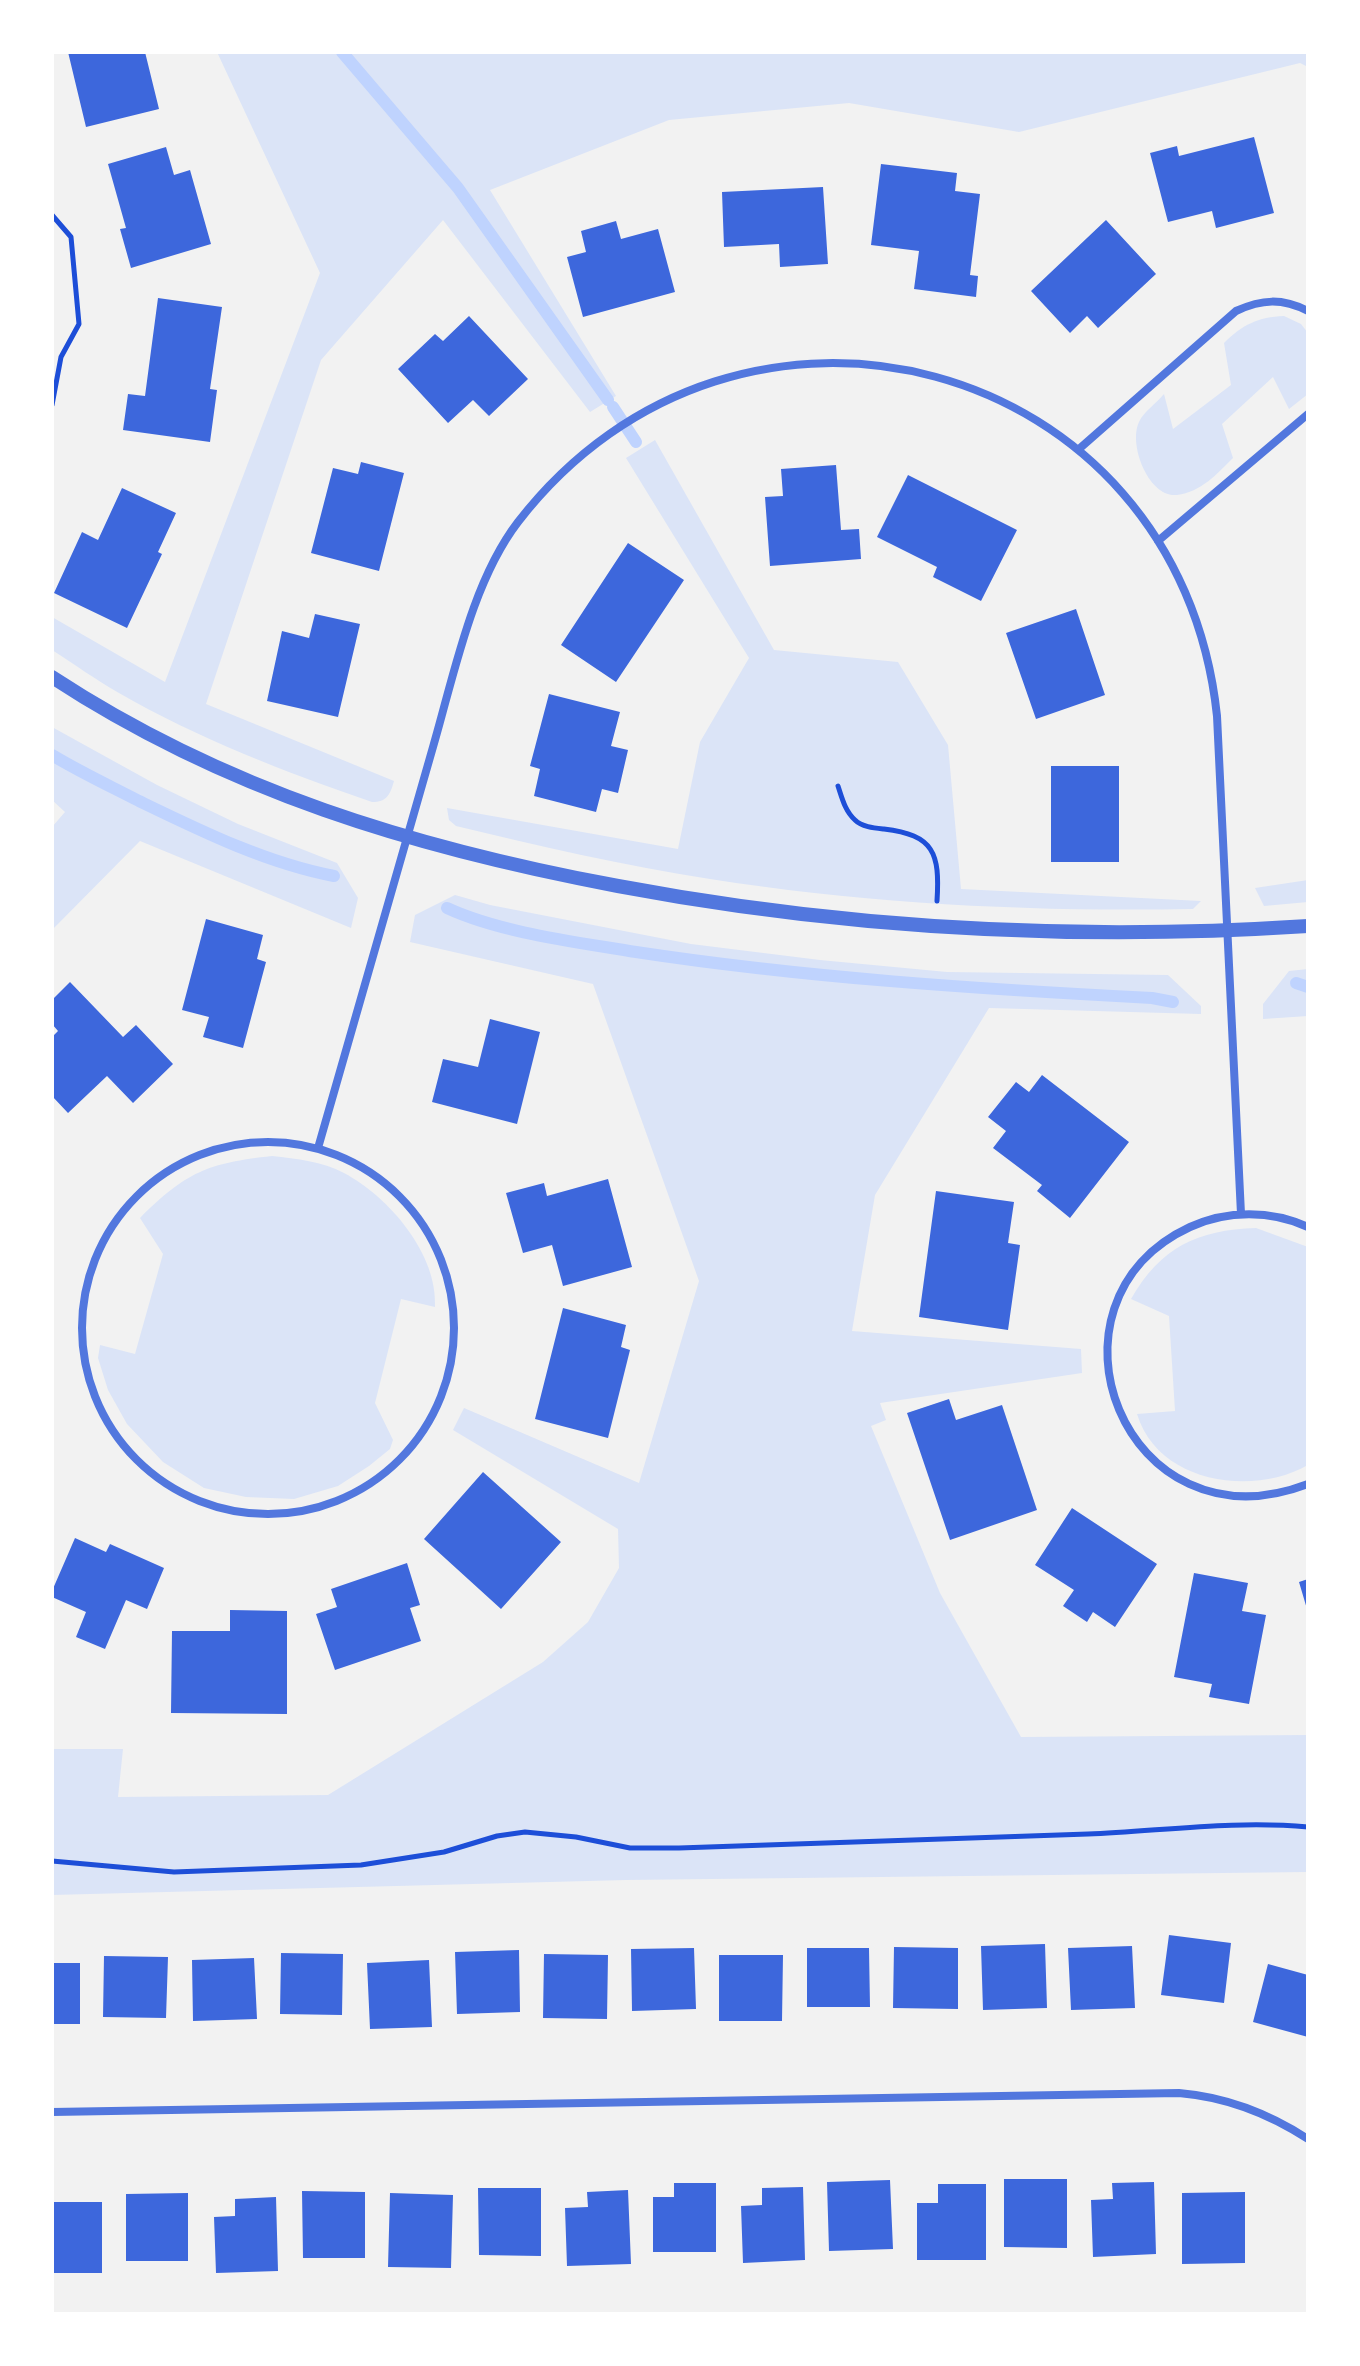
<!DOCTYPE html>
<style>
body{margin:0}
#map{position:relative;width:1360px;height:2366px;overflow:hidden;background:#f2f2f2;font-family:Rubik,sans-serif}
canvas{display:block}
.frame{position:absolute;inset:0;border:54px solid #fff;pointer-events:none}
</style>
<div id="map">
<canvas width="1360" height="2366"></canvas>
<div class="frame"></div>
</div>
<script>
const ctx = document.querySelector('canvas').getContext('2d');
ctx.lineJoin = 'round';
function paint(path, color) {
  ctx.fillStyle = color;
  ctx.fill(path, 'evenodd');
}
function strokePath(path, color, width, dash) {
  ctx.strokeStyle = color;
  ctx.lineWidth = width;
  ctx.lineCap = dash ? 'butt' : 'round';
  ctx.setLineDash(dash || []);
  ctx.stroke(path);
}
paint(new Path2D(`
 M 217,52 L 1308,52 L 1308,67 L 1300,63 L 1019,132 L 849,103 L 669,120 L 490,190 L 616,396 L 590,412 L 443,220 L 321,360 L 206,704 L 394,781 C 390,795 387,802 372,802 C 285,772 199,739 119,693 C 96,680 74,664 52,650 L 52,617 L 165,682 L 320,273 Z
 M 1284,316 L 1301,324 L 1308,333 L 1308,394 L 1289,409 L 1273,377 L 1222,424 L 1233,458 C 1217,474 1201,492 1177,495 C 1149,498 1128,445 1139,422 C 1144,411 1156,404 1164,394 L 1173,429 L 1231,385 L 1224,343 C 1242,325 1258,317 1284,316 Z
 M 655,440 L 774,650 L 898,662 L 948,745 L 961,889 L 1201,901 L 1193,909 C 1031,912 870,904 710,879 C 625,866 540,846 456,826 L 449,820 L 447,808 L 678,849 L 700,742 L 749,658 L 626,458 Z
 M 52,727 L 157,785 L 238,824 L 337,863 L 358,898 L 351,928 L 140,841 L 52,930 L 52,827 L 65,812 L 52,800 Z
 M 1308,880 L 1308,902 L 1264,906 L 1255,888 Z
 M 455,895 L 490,905 L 691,944 L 820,960 L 947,972 L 1168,975 L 1201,1006 L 1201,1014 L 989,1008 L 875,1195 L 852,1331 L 1081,1349 L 1082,1373 L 880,1403 L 886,1420 L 871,1426 L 940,1593 L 1021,1737 L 1308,1735 L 1308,1872 L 626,1880 L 52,1895 L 52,1749 L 123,1749 L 118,1797 L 328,1795 L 543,1662 L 588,1622 L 619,1568 L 618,1529 L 453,1430 L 464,1408 L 639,1483 L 699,1281 L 593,984 L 410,942 L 415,915 Z
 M 1308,969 L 1308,1016 L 1263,1019 L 1263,1004 L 1289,971 Z
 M 272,1156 C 297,1159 322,1161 344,1173 C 389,1197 438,1254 435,1307 L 401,1299 L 375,1403 L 393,1440 L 390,1449 L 369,1466 L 338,1486 L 294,1499 L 246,1497 L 204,1488 L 163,1462 L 127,1424 L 108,1390 L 98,1358 L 100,1345 L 135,1354 L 163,1254 L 140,1218 C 186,1172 208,1163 272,1156 Z
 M 1256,1228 L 1308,1247 L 1308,1465 C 1252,1497 1158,1483 1137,1414 L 1175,1411 L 1169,1316 L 1131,1299 C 1161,1247 1197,1230 1256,1228 Z`), '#dbe4f7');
strokePath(new Path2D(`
 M 342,52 L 458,188 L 608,400
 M 613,407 L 636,442
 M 52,755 C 80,772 110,786 139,801 C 201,831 266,863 334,876
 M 447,908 C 501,933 577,942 636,952 C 807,978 979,989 1152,998 L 1173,1002
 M 1296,983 L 1308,987`), '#bfd3fe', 12);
paint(new Path2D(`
 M 68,52 L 145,52 L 159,109 L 86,127 Z
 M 1254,137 L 1274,213 L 1216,228 L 1212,211 L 1168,222 L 1150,153 L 1177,146 L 1179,156 Z
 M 166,147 L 174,175 L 190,170 L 211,244 L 131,268 L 120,229 L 126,228 L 108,164 Z
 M 881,164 L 957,173 L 955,191 L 980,194 L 970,275 L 978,276 L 976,297 L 914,289 L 919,251 L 871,245 Z
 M 823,187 L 828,264 L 780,267 L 779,244 L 724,247 L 722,192 Z
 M 1106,220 L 1156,274 L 1098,328 L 1087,316 L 1070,333 L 1031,291 Z
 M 616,221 L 621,239 L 658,229 L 675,292 L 583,317 L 567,257 L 586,252 L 581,231 Z
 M 158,298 L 222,307 L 210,389 L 217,390 L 210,442 L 123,430 L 128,394 L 145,396 Z
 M 469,316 L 528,379 L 489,416 L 473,400 L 448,423 L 398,369 L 435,334 L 443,341 Z
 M 361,462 L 404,473 L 379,571 L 311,553 L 333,468 L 358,474 Z
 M 836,465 L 841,530 L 859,529 L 861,559 L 770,566 L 765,497 L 783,496 L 781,469 Z
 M 908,475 L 1017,530 L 981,601 L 933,577 L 937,567 L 877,537 Z
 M 122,488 L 176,513 L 158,552 L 162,554 L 127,628 L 54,593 L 82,532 L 98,540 Z
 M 628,543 L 684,580 L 616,682 L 561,645 Z
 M 1076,609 L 1105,695 L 1036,719 L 1006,633 Z
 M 315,614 L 360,624 L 338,717 L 267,701 L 282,631 L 309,638 Z
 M 549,694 L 620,712 L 611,746 L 628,750 L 618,793 L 602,789 L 596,812 L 534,796 L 540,769 L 530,766 Z
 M 1051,766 L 1119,766 L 1119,862 L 1051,862 Z
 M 206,919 L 263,935 L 257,959 L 266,962 L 243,1048 L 203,1037 L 209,1017 L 182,1010 Z
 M 70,982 L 123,1037 L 136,1025 L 173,1064 L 133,1103 L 107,1076 L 68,1113 L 52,1096 L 52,1037 L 58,1031 L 52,1024 L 52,1000 Z
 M 490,1019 L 540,1032 L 517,1124 L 432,1102 L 443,1059 L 478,1067 Z
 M 1042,1075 L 1129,1142 L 1070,1218 L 1037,1191 L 1042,1185 L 993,1148 L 1006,1131 L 988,1117 L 1016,1082 L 1029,1092 Z
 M 608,1179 L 632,1267 L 563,1286 L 552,1245 L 523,1253 L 506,1193 L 544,1183 L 547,1196 Z
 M 936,1191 L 1014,1202 L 1008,1243 L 1020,1245 L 1008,1330 L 919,1317 Z
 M 563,1308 L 626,1325 L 621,1347 L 630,1350 L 608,1438 L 535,1419 Z
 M 949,1399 L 956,1420 L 1002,1405 L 1037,1510 L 950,1540 L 907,1413 Z
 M 483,1472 L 561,1542 L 501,1609 L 424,1539 Z
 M 1072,1508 L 1157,1564 L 1115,1627 L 1093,1612 L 1087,1622 L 1063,1606 L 1074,1590 L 1035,1565 Z
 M 75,1538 L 106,1552 L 110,1544 L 164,1568 L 147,1609 L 126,1600 L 105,1649 L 76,1637 L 86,1612 L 52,1597 L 52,1591 Z
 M 407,1563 L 420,1605 L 410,1608 L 421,1641 L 335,1670 L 316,1614 L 337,1607 L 331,1589 Z
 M 1194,1573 L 1248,1583 L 1242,1611 L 1266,1615 L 1249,1704 L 1209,1697 L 1212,1684 L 1174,1677 Z
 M 1308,1579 L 1308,1609 L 1307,1609 L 1299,1582 Z
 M 230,1610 L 287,1611 L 287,1714 L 171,1713 L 172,1631 L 230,1631 Z
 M 1169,1935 L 1231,1943 L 1224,2003 L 1161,1995 Z
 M 1045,1944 L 1047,2008 L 983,2010 L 981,1946 Z
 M 1132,1946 L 1135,2008 L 1071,2010 L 1068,1948 Z
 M 894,1947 L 958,1948 L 958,2009 L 893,2008 Z
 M 694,1948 L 696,2009 L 632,2011 L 631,1949 Z
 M 807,1948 L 869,1948 L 870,2007 L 807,2007 Z
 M 519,1950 L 520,2012 L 457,2014 L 455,1952 Z
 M 281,1953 L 343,1954 L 342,2015 L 280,2014 Z
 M 544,1954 L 608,1955 L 607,2019 L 543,2018 Z
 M 719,1955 L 783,1955 L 782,2021 L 719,2021 Z
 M 104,1956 L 168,1957 L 166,2018 L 103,2017 Z
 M 254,1958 L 257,2019 L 193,2021 L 192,1960 Z
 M 429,1960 L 432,2027 L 370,2029 L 367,1963 Z
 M 52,1963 L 80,1963 L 80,2024 L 52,2024 Z
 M 1268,1964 L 1308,1975 L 1308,2037 L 1253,2022 Z
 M 1004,2179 L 1067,2179 L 1067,2248 L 1004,2247 Z
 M 890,2180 L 893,2249 L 829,2251 L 827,2182 Z
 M 1154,2182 L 1156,2254 L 1093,2257 L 1091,2200 L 1113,2199 L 1112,2183 Z
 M 674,2183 L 716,2183 L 716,2252 L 653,2252 L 653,2197 L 674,2197 Z
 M 938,2184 L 986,2184 L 986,2260 L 917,2260 L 917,2203 L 938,2203 Z
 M 803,2187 L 805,2260 L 743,2263 L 741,2206 L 762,2205 L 762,2188 Z
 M 478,2188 L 541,2188 L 541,2256 L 479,2255 Z
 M 628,2190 L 631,2264 L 567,2266 L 565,2208 L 588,2207 L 587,2192 Z
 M 302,2191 L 365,2192 L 365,2258 L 303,2258 Z
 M 1245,2192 L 1245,2263 L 1182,2264 L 1182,2193 Z
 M 188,2193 L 188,2261 L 126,2261 L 126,2194 Z
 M 390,2193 L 453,2195 L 451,2268 L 388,2267 Z
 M 276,2197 L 278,2271 L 216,2273 L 214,2217 L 235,2216 L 235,2199 Z
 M 52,2202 L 102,2202 L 102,2273 L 52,2273 Z`), '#3d67dc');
strokePath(new Path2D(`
 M 52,215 L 71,237 L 79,324 L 61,357 L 52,405
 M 838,786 C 842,798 845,811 855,820 C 862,827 874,828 884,829 C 934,835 940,853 937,901
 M 52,1861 L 174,1872 L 361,1865 L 444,1852 L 497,1836 L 525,1832 L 576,1837 L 630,1848 L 679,1848 C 815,1843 952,1839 1088,1834 C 1161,1831 1235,1820 1308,1827`), '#1d4ed8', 5);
strokePath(new Path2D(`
 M 1079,449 L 1236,311 C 1262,299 1282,298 1308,311
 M 1158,541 L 1308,414
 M82 1328a186 186 0 1 1 372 0a186 186 0 1 1-372 0Z
 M 318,1148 C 356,1014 394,880 433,747 C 454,675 472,582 518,522 C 737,238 1179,354 1217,716 L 1241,1214
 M 1308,1227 C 1271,1210 1227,1210 1190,1227 C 1028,1302 1124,1554 1308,1484
 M 52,2112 L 1179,2093 C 1226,2097 1268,2113 1308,2139`), '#5277de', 8);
strokePath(new Path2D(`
 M 52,677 C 226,791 415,848 618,886 C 846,929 1077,941 1308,926`), '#5277de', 14);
</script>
